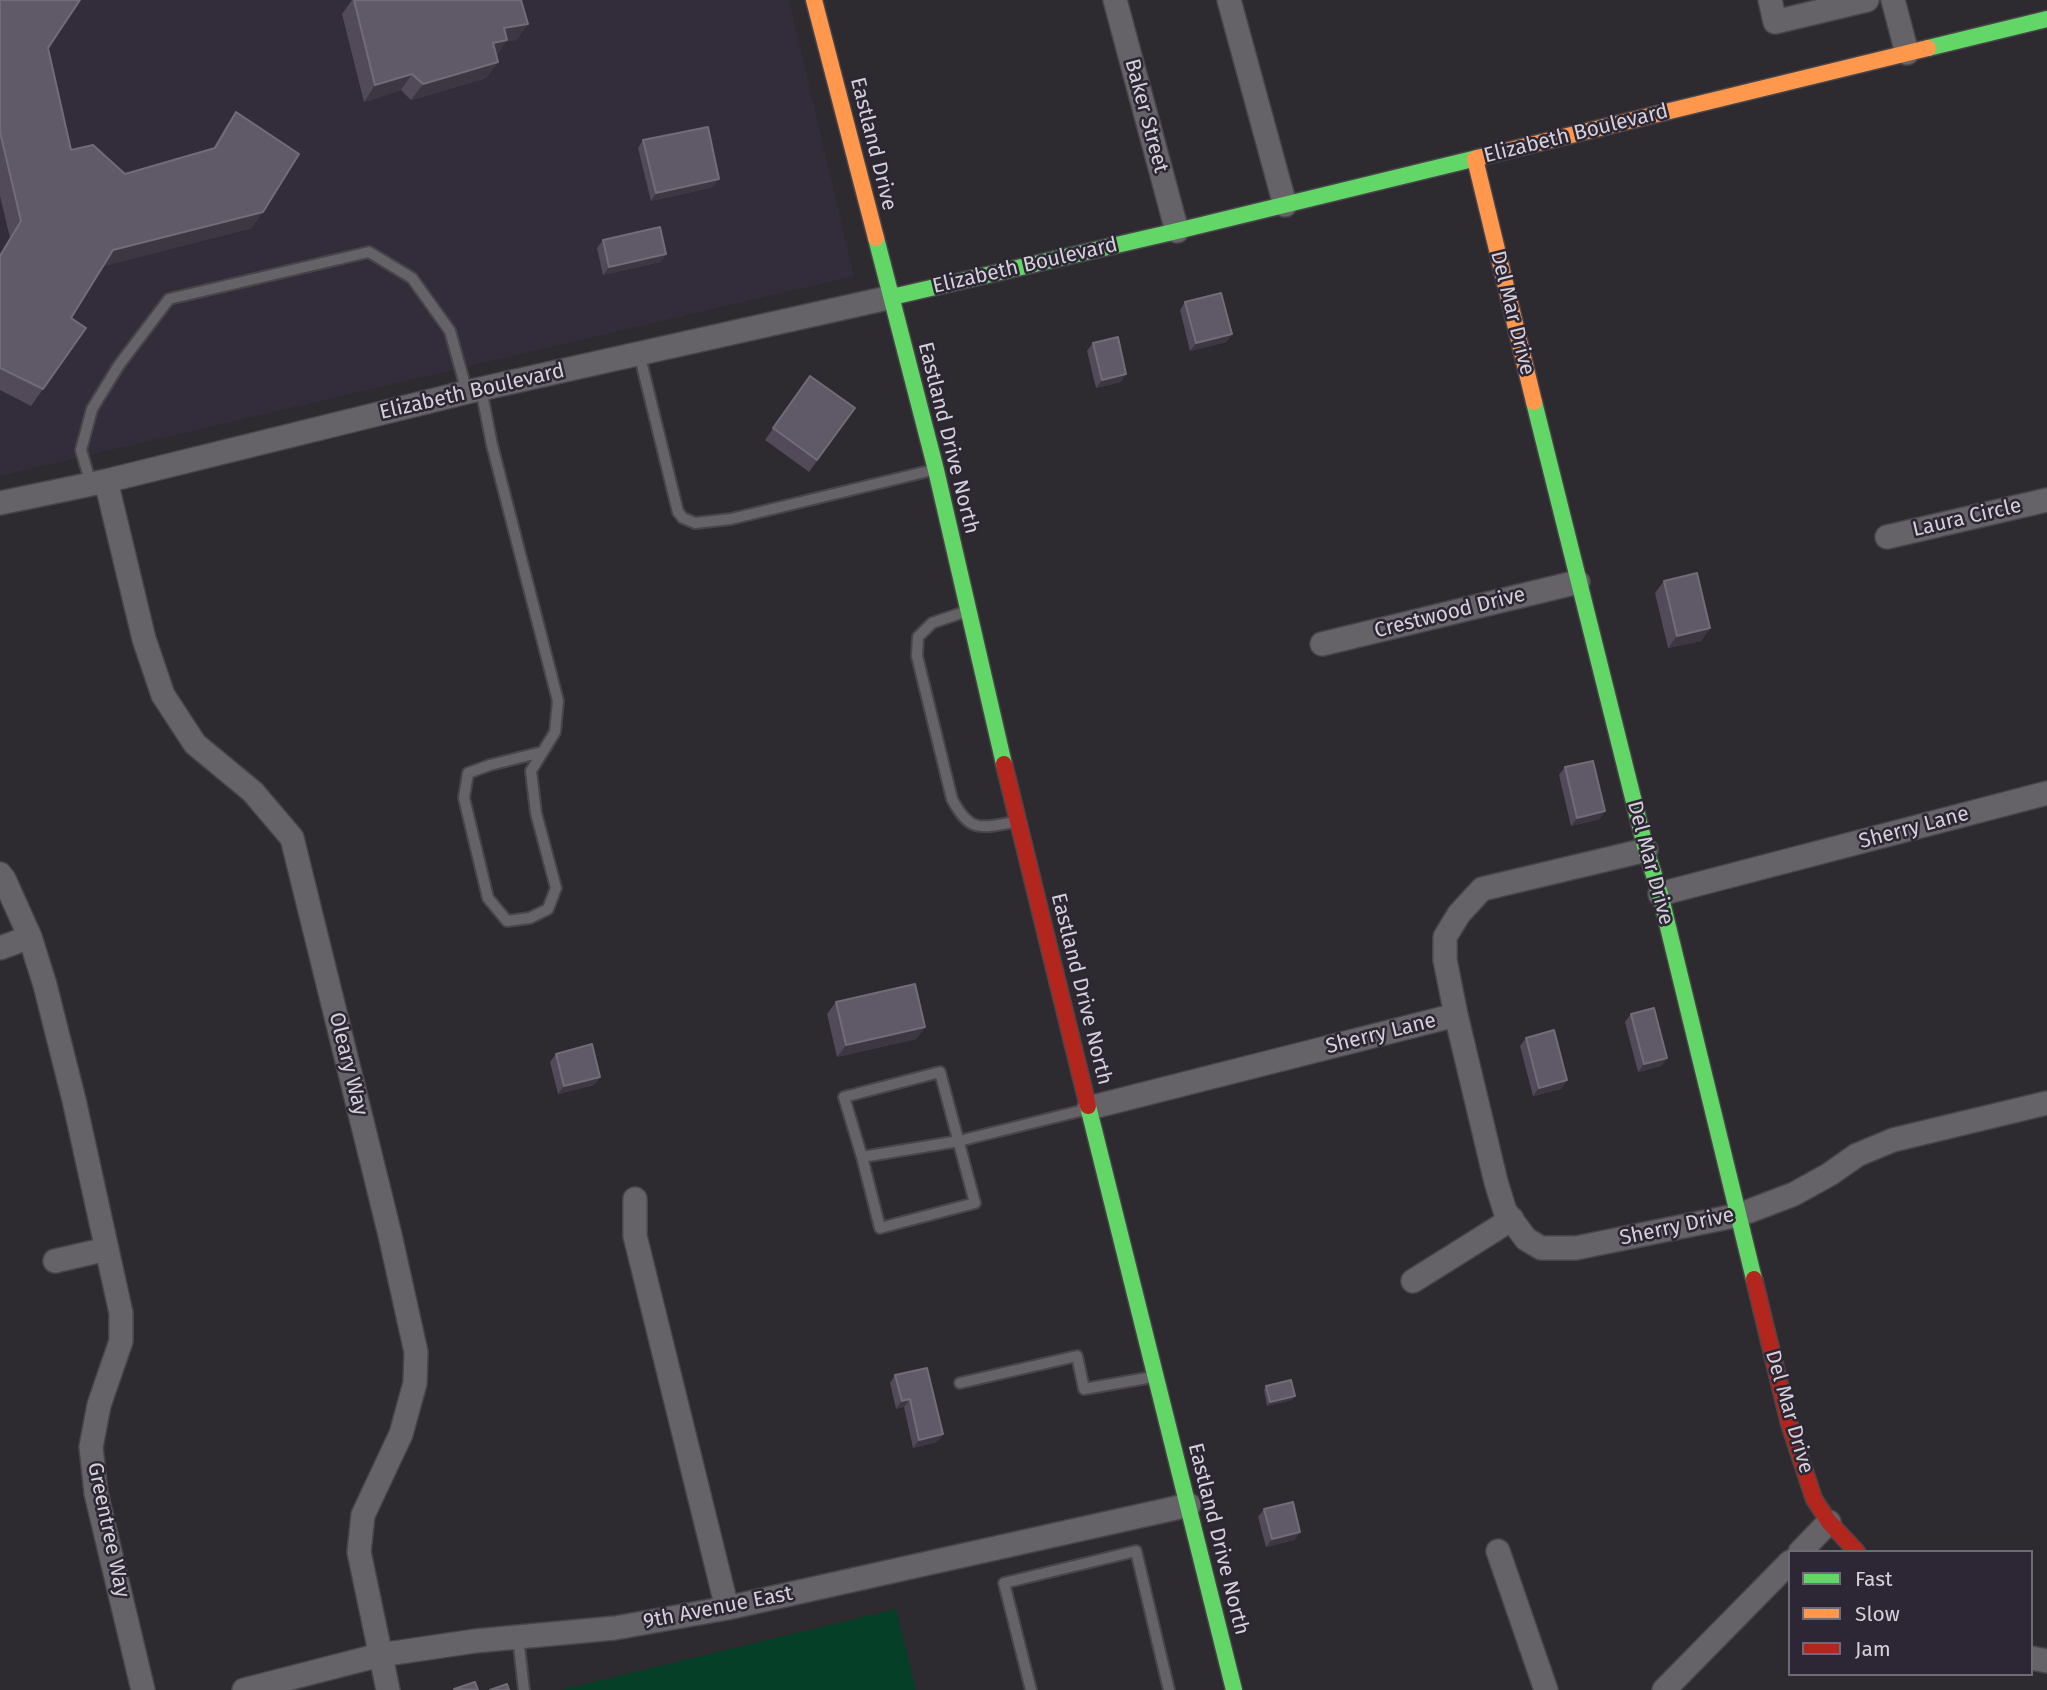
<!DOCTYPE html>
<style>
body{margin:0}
#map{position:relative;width:2047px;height:1690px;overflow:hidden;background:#2d2a30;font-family:"Fira Sans",sans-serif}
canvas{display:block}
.legend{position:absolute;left:1788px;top:1550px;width:245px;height:126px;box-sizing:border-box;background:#2d2634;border:2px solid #706a76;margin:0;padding:9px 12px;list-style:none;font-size:21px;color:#d5d1da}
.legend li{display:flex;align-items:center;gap:14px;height:35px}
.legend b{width:35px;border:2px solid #706a76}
</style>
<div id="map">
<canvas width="2047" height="1690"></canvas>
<ul class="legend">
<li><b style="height:9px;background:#63d668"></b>Fast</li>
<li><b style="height:9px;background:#ff974d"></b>Slow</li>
<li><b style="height:9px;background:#b3261e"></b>Jam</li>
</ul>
</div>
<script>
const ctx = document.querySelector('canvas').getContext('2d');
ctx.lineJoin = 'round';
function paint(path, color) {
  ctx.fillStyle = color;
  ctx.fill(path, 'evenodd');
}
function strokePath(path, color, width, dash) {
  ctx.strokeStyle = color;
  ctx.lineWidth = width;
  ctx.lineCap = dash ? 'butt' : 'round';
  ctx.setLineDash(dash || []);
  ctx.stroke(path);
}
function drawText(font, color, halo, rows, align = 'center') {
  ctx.font = font + ' "Fira Sans",sans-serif';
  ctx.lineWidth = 5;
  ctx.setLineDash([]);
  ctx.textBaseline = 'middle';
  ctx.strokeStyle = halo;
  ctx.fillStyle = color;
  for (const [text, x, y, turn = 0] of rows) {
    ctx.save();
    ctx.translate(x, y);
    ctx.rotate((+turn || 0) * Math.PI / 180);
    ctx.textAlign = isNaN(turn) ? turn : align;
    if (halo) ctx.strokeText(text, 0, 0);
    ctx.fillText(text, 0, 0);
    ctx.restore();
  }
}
paint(new Path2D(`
 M 0,0 L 789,0 L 854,276 L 0,476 Z`), '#332d3b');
paint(new Path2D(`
 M 896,1609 L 916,1690 L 560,1690 Z`), '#063f27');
const lane = new Path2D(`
 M 639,353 L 678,512 L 683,518 L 695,523 L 731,519 L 933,470
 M 481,389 L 492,445 L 558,701 L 555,732 L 531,771 L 536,813 L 556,888 L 548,909 L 530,918 L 507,921 L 488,898 L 464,798 L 468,773 L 490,765 L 542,752
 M 91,484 L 81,450 L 92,409 L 119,365 L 169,299 L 369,252 L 412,278 L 450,331 L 467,392
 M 967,611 L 932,623 L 918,637 L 917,656 L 952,799 C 970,833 980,828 1015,822
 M 862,1157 L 880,1228 L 975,1203 L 940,1072 L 844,1097 L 862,1157 L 959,1141 L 1088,1109
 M 960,1383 L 1077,1356 L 1084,1389 L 1153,1377
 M 518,1637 L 524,1690
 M 1031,1690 L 1004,1583 L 1136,1551 L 1169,1690`);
const street = new Path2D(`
 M 1115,0 L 1177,231
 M 1229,0 L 1285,205
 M 1770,0 L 1775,22 L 1867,0
 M 1893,0 L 1907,53
 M 106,481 L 144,639 L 163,695 L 195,744 L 253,792 L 292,838 L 390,1235 L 416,1352 L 415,1383 L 401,1434 L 363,1515 L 359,1552 L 388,1690
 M 0,503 L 106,481 L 467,392 L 892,297
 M 1887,537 L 2047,500
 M 1322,644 L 1578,582
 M 1646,850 L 1482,889 L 1459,914 L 1445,937 L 1445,960 L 1456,1015 L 1496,1182 L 1505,1211 L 1526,1239 L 1541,1248 L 1576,1248 L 1739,1215 L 1794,1194 L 1830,1174 L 1857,1155 L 1893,1140 L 2047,1103
 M 0,874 L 4,879 L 30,937 L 45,985 L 74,1100 L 121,1313 L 121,1341 L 99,1405 L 91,1447 L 96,1493 L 143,1690
 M 1660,894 L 2047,793
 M 0,948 L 30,937
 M 1089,1108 L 1456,1015
 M 635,1199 L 635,1236 L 727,1608
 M 55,1261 L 107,1249
 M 1413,1281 L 1512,1219
 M 1498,1551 L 1546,1690
 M 1800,1552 L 1829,1522
 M 2031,1658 L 2047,1661
 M 244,1690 L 380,1655 L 475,1641 L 615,1628 L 727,1608 L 1189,1505
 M 1664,1690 L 1790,1562`);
const fast = new Path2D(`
 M 1928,48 L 2047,19
 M 876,238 L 936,470 L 1004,764
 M 892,297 L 1177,231 L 1477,158
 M 1534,402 L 1646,850 L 1660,894 L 1754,1279
 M 1088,1106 L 1234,1690`);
const slow = new Path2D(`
 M 814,0 L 876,238
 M 1477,158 L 1928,48
 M 1475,159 L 1534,402`);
const jam = new Path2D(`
 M 1004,764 L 1088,1106
 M 1754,1279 L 1789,1423 L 1814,1499 L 1829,1522 L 1857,1552`);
strokePath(lane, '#48454a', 14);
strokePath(street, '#48454a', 26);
strokePath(fast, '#48454a', 19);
strokePath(slow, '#48454a', 19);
strokePath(jam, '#48454a', 19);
strokePath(lane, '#656268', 10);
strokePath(street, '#656268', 23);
strokePath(fast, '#63d668', 16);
strokePath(slow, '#ff974d', 16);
strokePath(jam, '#b3261e', 16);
paint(new Path2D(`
 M 0,0 L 48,48 L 71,150 L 125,174 L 213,149 L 225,128 L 236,112 L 252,228 L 103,266 L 71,318 L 86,328 L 31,406 L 0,390 L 0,254 L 10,238 L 0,196 Z
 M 352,0 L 521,0 L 528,24 L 516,40 L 506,41 L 496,56 L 498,62 L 486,78 L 411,100 L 401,90 L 364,102 L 342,14 Z
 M 643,140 L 713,187 L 651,201 L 638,148 Z
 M 603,240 L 666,254 L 660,262 L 603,275 L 597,248 Z
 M 1185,302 L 1232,334 L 1226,342 L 1190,351 L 1180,310 Z
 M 1093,343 L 1121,382 L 1096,388 L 1087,351 Z
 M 810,376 L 855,408 L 809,472 L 765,440 Z
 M 1664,581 L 1710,628 L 1701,641 L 1668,648 L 1655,593 Z
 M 1565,767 L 1600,819 L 1571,826 L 1559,775 Z
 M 836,1002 L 925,1027 L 916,1039 L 837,1057 L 827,1014 Z
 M 1631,1014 L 1667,1058 L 1661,1066 L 1638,1072 L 1625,1022 Z
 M 1526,1038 L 1567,1080 L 1561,1089 L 1533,1096 L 1520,1046 Z
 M 556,1054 L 600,1077 L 594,1085 L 558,1094 L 550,1062 Z
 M 895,1375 L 943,1434 L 937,1442 L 913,1448 L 904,1407 L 896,1409 L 890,1383 Z
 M 1266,1386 L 1292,1400 L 1267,1406 L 1264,1390 Z
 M 1264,1509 L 1300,1532 L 1294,1540 L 1266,1547 L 1258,1517 Z`), '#524a59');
paint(new Path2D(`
 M 528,24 L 516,40 L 506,41 L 496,56 L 482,60 L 504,28 Z
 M 498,62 L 486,78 L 411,100 L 423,84 Z
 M 412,74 L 401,90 L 364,102 L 375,85 Z
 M 719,179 L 713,187 L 651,201 L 656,193 Z
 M 263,212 L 252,228 L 101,267 L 113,250 Z
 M 666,254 L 660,262 L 603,275 L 609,267 Z
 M 1232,334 L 1226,342 L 1190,351 L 1196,343 Z
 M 1126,374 L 1121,382 L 1096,388 L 1102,380 Z
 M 1710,628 L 1701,641 L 1668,648 L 1677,636 Z
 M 1605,811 L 1600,819 L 1571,826 L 1577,818 Z
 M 925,1027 L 916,1039 L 837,1057 L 846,1045 Z
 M 1667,1058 L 1661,1066 L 1638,1072 L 1644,1064 Z
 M 600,1077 L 594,1085 L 558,1094 L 564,1086 Z
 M 1567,1080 L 1561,1089 L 1533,1096 L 1539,1088 Z
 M 1295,1396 L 1292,1400 L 1267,1406 L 1270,1402 Z
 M 910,1399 L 904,1407 L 896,1409 L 902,1401 Z
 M 943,1434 L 937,1442 L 913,1448 L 919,1440 Z
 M 1300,1532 L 1294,1540 L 1266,1547 L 1272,1539 Z`), '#3d3743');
const building = new Path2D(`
 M 0,0 L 80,0 L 48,48 L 71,150 L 93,145 L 125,174 L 215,148 L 236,112 L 299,154 L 263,212 L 113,250 L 71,318 L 86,328 L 43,389 L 0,368 L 0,256 L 21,221 L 0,132 Z
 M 354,0 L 521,0 L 528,24 L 504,28 L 507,40 L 493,43 L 498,62 L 423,84 L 412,74 L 375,85 Z
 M 708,127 L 719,179 L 656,193 L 643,140 Z
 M 660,227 L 666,254 L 609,267 L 603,240 Z
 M 1221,293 L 1232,334 L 1196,343 L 1185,302 Z
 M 1118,337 L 1126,374 L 1102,380 L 1093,343 Z
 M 810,376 L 855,408 L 817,460 L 773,428 Z
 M 1697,573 L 1710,628 L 1677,636 L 1664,581 Z
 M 1593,761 L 1605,811 L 1577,818 L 1565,767 Z
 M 915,984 L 925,1027 L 846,1045 L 836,1002 Z
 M 1654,1008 L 1667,1058 L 1644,1064 L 1631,1014 Z
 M 1554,1030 L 1567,1080 L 1539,1088 L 1526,1038 Z
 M 592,1044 L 600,1077 L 564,1086 L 556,1054 Z
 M 927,1368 L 943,1434 L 919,1440 L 910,1399 L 902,1401 L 895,1375 Z
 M 1291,1380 L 1295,1396 L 1270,1402 L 1266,1386 Z
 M 1293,1502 L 1300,1532 L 1272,1539 L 1264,1509 Z
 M 475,1682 L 478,1690 L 454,1689 Z
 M 507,1684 L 509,1690 L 490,1690 Z`);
paint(building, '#605967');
strokePath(building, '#726c79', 2);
drawText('21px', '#d5d1da', '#2d2634', [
 ["Baker Street",1146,116,75],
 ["Elizabeth Boulevard",1576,134,-14],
 ["Eastland Drive",873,144,76],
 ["Elizabeth Boulevard",1025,266,-13],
 ["Del Mar Drive",1512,313,76],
 ["Elizabeth Boulevard",472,392,-13],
 ["Eastland Drive North",948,438,76],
 ["Laura Circle",1967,518,-13],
 ["Crestwood Drive",1450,613,-14],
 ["Sherry Lane",1914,828,-15],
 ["Del Mar Drive",1650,863,75],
 ["Eastland Drive North",1081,989,76],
 ["Sherry Lane",1381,1034,-14],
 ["Oleary Way",348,1064,76],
 ["Sherry Drive",1677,1227,-12],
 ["Del Mar Drive",1789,1412,74],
 ["Greentree Way",108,1530,78],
 ["Eastland Drive North",1218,1539,76],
 ["9th Avenue East",718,1608,-11]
]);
</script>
